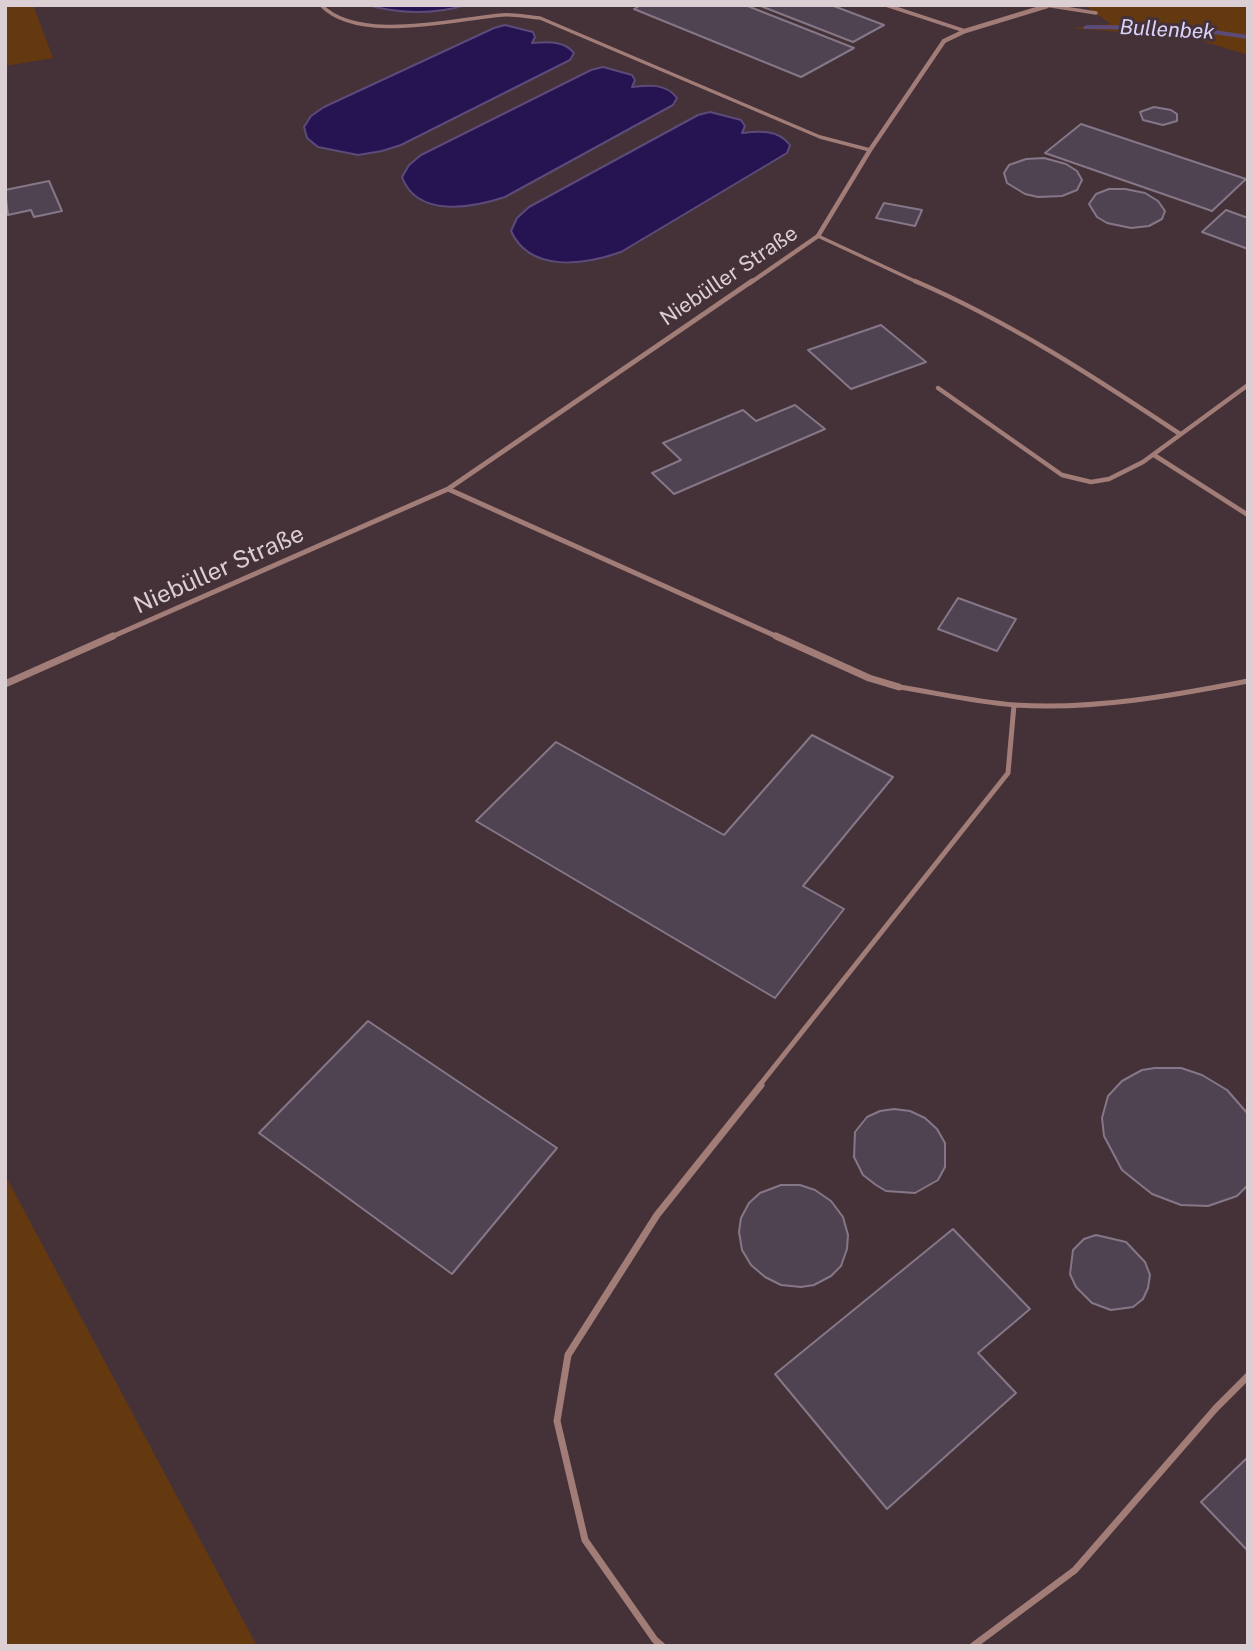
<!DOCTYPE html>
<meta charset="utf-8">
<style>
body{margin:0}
#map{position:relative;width:1253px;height:1651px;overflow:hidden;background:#443238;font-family:"Public Sans",sans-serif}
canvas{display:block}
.frame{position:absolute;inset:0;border:7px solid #dbcfd3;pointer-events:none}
</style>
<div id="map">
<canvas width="1253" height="1651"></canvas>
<div class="frame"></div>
</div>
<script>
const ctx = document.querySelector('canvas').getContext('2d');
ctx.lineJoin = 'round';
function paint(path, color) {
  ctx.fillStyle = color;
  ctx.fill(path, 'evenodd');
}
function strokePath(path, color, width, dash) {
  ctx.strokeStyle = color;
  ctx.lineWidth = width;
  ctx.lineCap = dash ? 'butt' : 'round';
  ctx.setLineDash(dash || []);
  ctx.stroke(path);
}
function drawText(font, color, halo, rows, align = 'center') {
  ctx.font = font + ' "Public Sans",sans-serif';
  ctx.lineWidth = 6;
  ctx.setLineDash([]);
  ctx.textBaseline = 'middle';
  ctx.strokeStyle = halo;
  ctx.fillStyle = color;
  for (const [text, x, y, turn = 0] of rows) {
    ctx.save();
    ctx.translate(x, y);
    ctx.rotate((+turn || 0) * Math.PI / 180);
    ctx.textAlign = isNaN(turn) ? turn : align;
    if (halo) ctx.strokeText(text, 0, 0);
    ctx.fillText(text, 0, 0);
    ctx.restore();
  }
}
paint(new Path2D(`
 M 5,5 L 33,5 L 53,58 L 5,66 Z
 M 1084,5 L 1248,5 L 1248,55 L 1192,38 L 1072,28 L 1111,24 Z
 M 5,1175 L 257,1646 L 5,1646 Z`), '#653910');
const water = new Path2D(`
 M 367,5 L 466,5 C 433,15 400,14 367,5 Z
 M 505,25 L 533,32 L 535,37 L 532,43 C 547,42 564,40 574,53 L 570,60 L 401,145 L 382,151 L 358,155 L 318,147 L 307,138 L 304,127 L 311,116 L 324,107 L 494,28 Z
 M 603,67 L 632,75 L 635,80 L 632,87 C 648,85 666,83 677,98 L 673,105 L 505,197 C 472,208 417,218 402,177 L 409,165 L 421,155 L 591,70 Z
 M 710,112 L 741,120 L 745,126 L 742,133 C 759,131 778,129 790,145 L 787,153 L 621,252 C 584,265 530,273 511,231 L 517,218 L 529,207 L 698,115 Z`);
paint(water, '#261352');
strokePath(water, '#5c4b79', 2);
paint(new Path2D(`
 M 1087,25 L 1187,26 L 1248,35 L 1248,39 L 1187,30 L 1084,29 L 1083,27 Z`), '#5c4b79');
const building = new Path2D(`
 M 641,5 L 745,5 L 854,48 L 801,77 L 634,9 Z
 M 758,5 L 831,5 L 884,25 L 853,42 Z
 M 1154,107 L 1171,110 L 1177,114 L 1177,121 L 1163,125 L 1143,120 L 1140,112 Z
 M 1081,124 L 1246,179 L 1212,211 L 1045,153 Z
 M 1044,158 L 1066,164 L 1077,171 L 1082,180 L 1077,190 L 1062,196 L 1038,197 L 1025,194 L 1007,183 L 1004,173 L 1009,165 L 1026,159 Z
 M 49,181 L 62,211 L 34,217 L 31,210 L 8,215 L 5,190 Z
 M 1109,189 L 1125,189 L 1145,193 L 1158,201 L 1165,211 L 1162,219 L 1149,226 L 1131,228 L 1107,223 L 1097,217 L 1089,204 L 1096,194 Z
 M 884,203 L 922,210 L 915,226 L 876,218 Z
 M 1226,210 L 1248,218 L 1248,249 L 1202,232 Z
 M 881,325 L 926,362 L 851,389 L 808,350 Z
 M 795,405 L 825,429 L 674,494 L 652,473 L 681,460 L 663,443 L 743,410 L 756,421 Z
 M 958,598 L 1016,619 L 997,651 L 938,629 Z
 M 812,735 L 893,777 L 803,886 L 844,909 L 775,998 L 476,821 L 556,742 L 724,835 Z
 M 368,1021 L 557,1148 L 452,1274 L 259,1133 Z
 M 1155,1068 L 1181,1068 L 1202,1075 L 1227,1090 L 1248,1114 L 1248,1185 L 1237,1196 L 1208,1206 L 1181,1205 L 1152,1194 L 1122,1170 L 1104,1136 L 1102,1118 L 1108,1096 L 1122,1081 L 1142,1070 Z
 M 894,1109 L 910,1111 L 925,1118 L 937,1129 L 945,1143 L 945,1167 L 938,1180 L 915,1193 L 886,1191 L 876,1185 L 863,1175 L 854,1157 L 855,1132 L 867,1117 L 880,1111 Z
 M 781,1185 L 800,1185 L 815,1190 L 831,1201 L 843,1217 L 848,1235 L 847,1249 L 841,1266 L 831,1276 L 814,1285 L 801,1287 L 781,1285 L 765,1277 L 751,1265 L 742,1250 L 739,1232 L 741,1218 L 749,1203 L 760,1193 Z
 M 953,1229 L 1030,1309 L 978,1353 L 1016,1393 L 887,1509 L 775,1374 Z
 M 1096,1235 L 1126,1242 L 1145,1262 L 1150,1275 L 1148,1288 L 1143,1299 L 1133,1307 L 1111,1310 L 1092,1303 L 1076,1287 L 1070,1274 L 1073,1250 L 1084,1239 Z
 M 1248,1457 L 1248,1551 L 1201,1502 Z`);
paint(building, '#4f4351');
strokePath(building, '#857787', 2);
strokePath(new Path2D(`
 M 321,5 C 358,44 454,19 502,15 C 515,14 527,17 540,18 L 820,137 L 870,150
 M 886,5 L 965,31
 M 1045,5 L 1096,13
 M 818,236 L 919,283`), '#a27c77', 3.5);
strokePath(new Path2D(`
 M 915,281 C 1010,322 1094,377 1180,434
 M 938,388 L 1062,475 L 1091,482 L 1109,479 L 1143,462 L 1248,385
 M 1154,455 L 1248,515`), '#a27c77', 4.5);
strokePath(new Path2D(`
 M 899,687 C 937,693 976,702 1015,705 C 1093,710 1171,696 1248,681
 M 759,1086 L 1008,773 L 1014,705`), '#a27c77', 5);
strokePath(new Path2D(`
 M 662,1646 L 655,1640 L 585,1540 L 557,1421 L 568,1355 L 657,1215 L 761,1085
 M 973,1646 L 1075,1570 L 1216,1408 L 1248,1376`), '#a27c77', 7);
strokePath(new Path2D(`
 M 750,283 L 818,236 L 870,150 L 944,41 L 965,31 L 1047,6`), '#a27c77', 4.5);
strokePath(new Path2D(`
 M 448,489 L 780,638
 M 109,638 L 448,489 L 752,281`), '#a27c77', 5);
strokePath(new Path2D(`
 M 776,636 L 869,678 L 899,687
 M 5,684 L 113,636`), '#a27c77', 7);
drawText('italic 21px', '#d8d3fb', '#443238', [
 ["Bullenbek",1167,30,3]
]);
drawText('21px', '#dbcfd3', '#443238', [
 ["Niebüller Straße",729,276,-34]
]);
drawText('24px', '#dbcfd3', '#443238', [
 ["Niebüller Straße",219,570,-24]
]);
</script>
